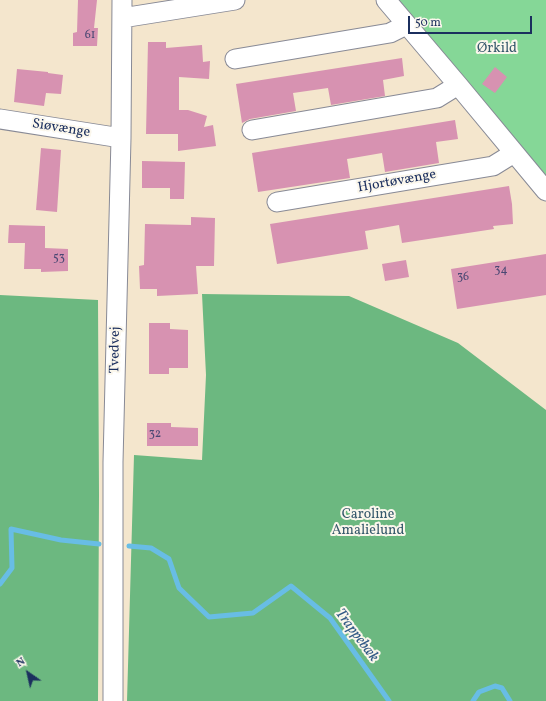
<!DOCTYPE html>
<meta charset="utf-8">
<style>
body{margin:0}
#map{position:relative;width:546px;height:701px;overflow:hidden;background:#f4e6cd;font-family:Vollkorn,serif}
canvas{display:block}
.north{position:absolute;left:8px;top:653px;width:40px;height:40px;-webkit-text-stroke:3px #fbf7ec;paint-order:stroke;rotate:326deg;font-size:11px;font-weight:700;line-height:16px;text-align:center;color:#1b2f5e}
.north::after{content:'';display:block;margin:auto;width:14px;height:18px;background:#1b2f5e;clip-path:polygon(50% 0,100% 100%,50% 72%,0 100%)}
.scale{position:absolute;left:408px;top:16px;width:124px;height:18px;box-sizing:border-box;border:2px solid #1b2f5e;border-top:0;padding-left:5px;font-size:12px;line-height:14px;white-space:nowrap;color:#1b2f5e;-webkit-text-stroke:3px #fbf7ec;paint-order:stroke}
</style>
<div id="map">
<canvas width="546" height="701"></canvas>
<div class="north">N</div>
<div class="scale">50 m</div>
</div>
<script>
const ctx = document.querySelector('canvas').getContext('2d');
ctx.lineJoin = 'round';
function paint(path, color) {
  ctx.fillStyle = color;
  ctx.fill(path, 'evenodd');
}
function strokePath(path, color, width, dash) {
  ctx.strokeStyle = color;
  ctx.lineWidth = width;
  ctx.lineCap = dash ? 'butt' : 'round';
  ctx.setLineDash(dash || []);
  ctx.stroke(path);
}
function drawText(font, color, halo, rows, align = 'center') {
  ctx.font = font + ' Vollkorn,serif';
  ctx.lineWidth = 4;
  ctx.setLineDash([]);
  ctx.textBaseline = 'middle';
  ctx.strokeStyle = halo;
  ctx.fillStyle = color;
  for (const [text, x, y, turn = 0] of rows) {
    ctx.save();
    ctx.translate(x, y);
    ctx.rotate((+turn || 0) * Math.PI / 180);
    ctx.textAlign = isNaN(turn) ? turn : align;
    if (halo) ctx.strokeText(text, 0, 0);
    ctx.fillText(text, 0, 0);
    ctx.restore();
  }
}
paint(new Path2D(`
 M 393,0 L 546,0 L 546,182 Z`), '#85d797');
paint(new Path2D(`
 M 202,294 L 349,296 L 458,343 L 546,410 L 546,701 L 127,701 L 134,455 L 202,460 L 206,375 Z
 M 0,295 L 98,300 L 99,495 L 98,701 L 0,701 Z`), '#6cb880');
strokePath(new Path2D(`
 M 129,546 L 151,548 L 169,559 L 179,588 L 209,617 L 253,613 L 291,586 L 330,618 L 389,701
 M 0,584 L 12,568 L 11,529 L 61,540 L 99,544
 M 473,701 L 479,692 L 495,686 L 502,688 L 510,701`), '#68bde5', 5);
paint(new Path2D(`
 M 78,0 L 97,0 L 94,28 L 98,28 L 97,46 L 73,46 L 73,33 L 77,32 Z
 M 148,42 L 166,42 L 166,48 L 202,45 L 203,62 L 210,61 L 209,79 L 179,77 L 179,110 L 188,110 L 207,116 L 204,127 L 213,125 L 216,146 L 178,151 L 178,134 L 146,134 Z
 M 402,58 L 404,76 L 383,80 L 385,96 L 331,105 L 328,88 L 293,93 L 296,111 L 250,119 L 242,123 L 236,84 Z
 M 495,67 L 507,77 L 495,93 L 482,84 Z
 M 17,69 L 48,72 L 48,73 L 63,75 L 61,94 L 46,93 L 44,106 L 14,102 Z
 M 455,120 L 458,139 L 436,142 L 439,163 L 385,172 L 382,153 L 347,159 L 350,178 L 258,192 L 252,153 Z
 M 41,148 L 61,150 L 57,212 L 36,210 Z
 M 142,161 L 185,162 L 184,199 L 170,199 L 170,188 L 142,188 Z
 M 509,186 L 512,204 L 513,224 L 493,226 L 494,229 L 402,243 L 399,225 L 365,231 L 368,249 L 277,264 L 270,224 Z
 M 191,217 L 215,218 L 214,266 L 196,266 L 198,294 L 157,296 L 157,289 L 140,289 L 139,266 L 144,265 L 145,224 L 191,225 Z
 M 9,225 L 45,226 L 45,248 L 68,249 L 68,271 L 41,272 L 41,269 L 24,269 L 25,243 L 8,243 Z
 M 546,254 L 546,295 L 457,309 L 451,269 Z
 M 406,260 L 409,277 L 385,281 L 382,264 Z
 M 149,323 L 170,323 L 170,329 L 188,330 L 188,368 L 169,368 L 169,374 L 149,374 Z
 M 147,423 L 171,423 L 171,427 L 198,428 L 198,446 L 147,446 Z`), '#d792b1');
const minor = new Path2D(`
 M 386,0 L 458,85 L 546,191
 M 122,18 L 235,0
 M 235,59 L 390,33 L 406,25
 M 0,119 L 121,138
 M 252,130 L 437,98 L 458,85
 M 277,202 L 493,166 L 514,153
 M 113,701 L 113,462 L 121,138 L 122,0`);
strokePath(minor, '#888a96', 21);
strokePath(minor, '#fff', 19);
drawText('12px', '#4a4873', null, [
 ["61",90,36],
 ["53",59,259],
 ["34",501,271],
 ["36",463,278],
 ["32",155,435]
]);
drawText('14px', '#36596c', '#fbf7ec', [
 ["Ørkild",497,49],
 ["Caroline",368,515],
 ["Amalielund",368,531]
]);
drawText('14px', '#1b2f5e', '#fbf7ec', [
 ["Siøvænge",61,129,9],
 ["Hjortøvænge",397,182,-10],
 ["Tvedvej",116,350,-89]
]);
drawText('italic 15px', '#325a86', '#fbf7ec', [
 ["Trappebæk",356,636,53]
]);
</script>
